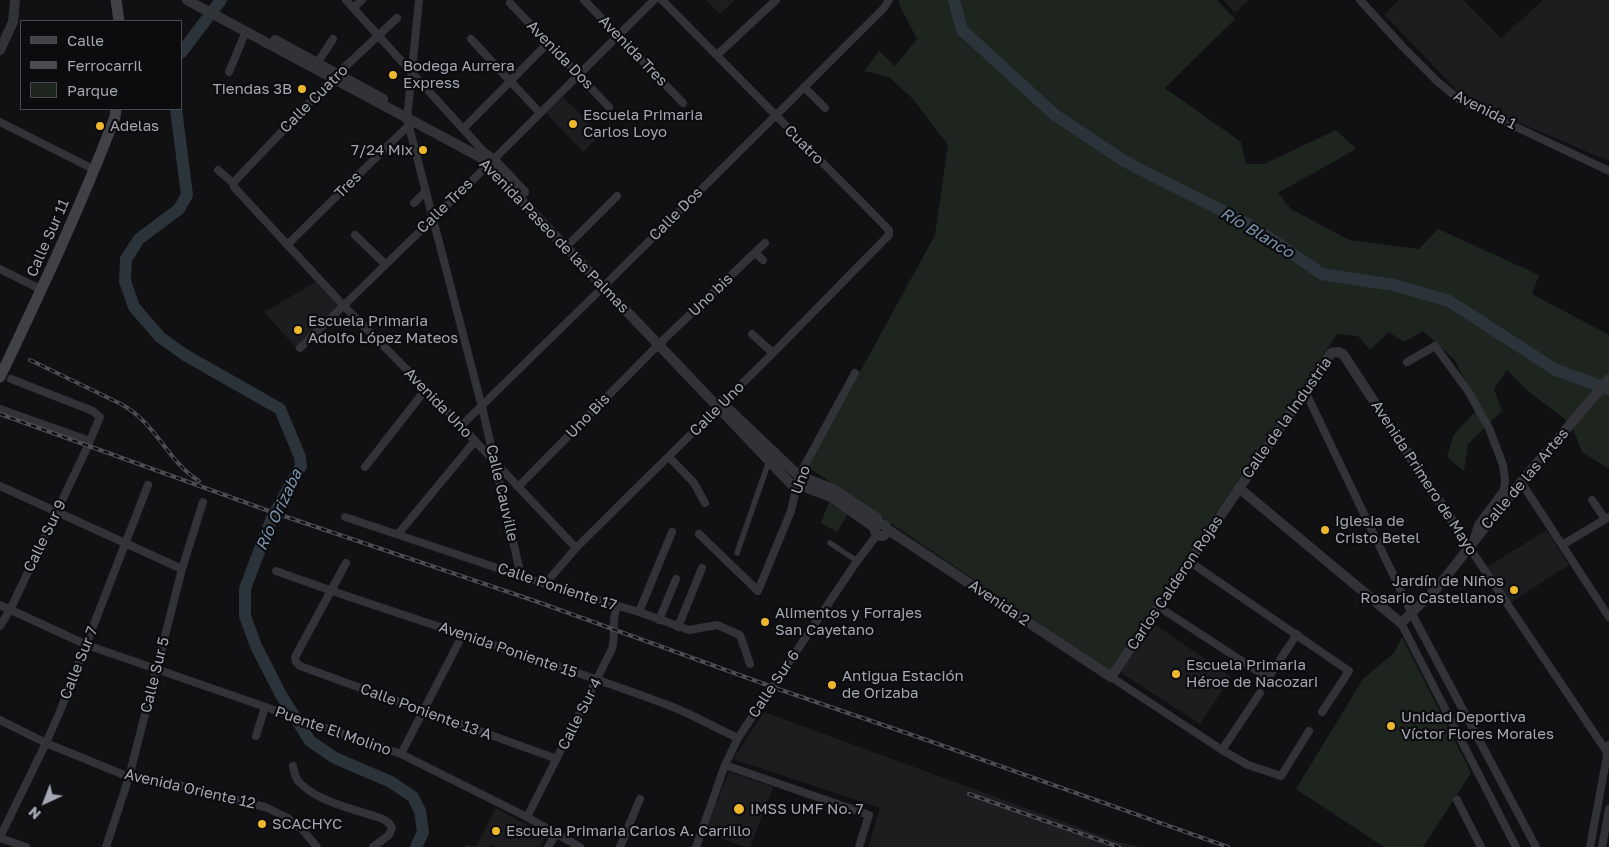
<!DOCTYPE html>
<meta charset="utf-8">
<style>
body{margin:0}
#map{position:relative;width:1609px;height:847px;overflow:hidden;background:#111113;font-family:"Golos Text",sans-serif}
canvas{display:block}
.legend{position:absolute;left:20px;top:20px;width:162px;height:90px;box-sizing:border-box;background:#0c0c0e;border:1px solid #484a50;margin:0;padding:6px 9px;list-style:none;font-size:15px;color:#a3a7b3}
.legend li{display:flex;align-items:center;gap:10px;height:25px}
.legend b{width:25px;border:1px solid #484a50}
.north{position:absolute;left:20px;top:777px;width:50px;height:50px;-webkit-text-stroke:4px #0c0c0e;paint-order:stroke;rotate:223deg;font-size:14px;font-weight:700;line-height:20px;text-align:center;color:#a3a7b3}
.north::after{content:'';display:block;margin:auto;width:18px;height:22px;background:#a3a7b3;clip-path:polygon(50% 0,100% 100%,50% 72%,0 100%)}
</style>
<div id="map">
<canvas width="1609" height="847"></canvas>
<ul class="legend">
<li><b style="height:6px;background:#404247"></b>Calle</li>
<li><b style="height:6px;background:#4b4d52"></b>Ferrocarril</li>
<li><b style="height:14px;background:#1e251f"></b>Parque</li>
</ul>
<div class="north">N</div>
</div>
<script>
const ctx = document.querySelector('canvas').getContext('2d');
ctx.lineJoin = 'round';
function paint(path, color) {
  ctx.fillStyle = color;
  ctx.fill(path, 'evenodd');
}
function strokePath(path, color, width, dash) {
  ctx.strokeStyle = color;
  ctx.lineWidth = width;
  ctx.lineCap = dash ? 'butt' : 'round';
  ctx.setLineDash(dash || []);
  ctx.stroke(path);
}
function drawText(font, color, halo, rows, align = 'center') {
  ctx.font = font + ' "Golos Text",sans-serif';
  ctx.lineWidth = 4.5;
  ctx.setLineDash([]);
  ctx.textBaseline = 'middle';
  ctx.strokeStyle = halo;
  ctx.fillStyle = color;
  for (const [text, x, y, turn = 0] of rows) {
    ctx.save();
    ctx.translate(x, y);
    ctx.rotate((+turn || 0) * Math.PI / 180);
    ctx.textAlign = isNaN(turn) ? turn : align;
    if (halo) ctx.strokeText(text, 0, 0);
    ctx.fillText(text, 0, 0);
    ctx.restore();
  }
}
paint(new Path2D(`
 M 706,0 L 735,0 L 720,14 Z
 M 1223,0 L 1249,0 L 1235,13 Z
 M 1399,0 L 1463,0 L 1501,38 L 1543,0 L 1609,0 L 1609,161 L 1466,100 L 1384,14 Z
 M 563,97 L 600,135 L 583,152 L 546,113 Z
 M 316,282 L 339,307 L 296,348 L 264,312 Z
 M 1546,530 L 1569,565 L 1510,603 L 1486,568 Z
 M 1154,624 L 1231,677 L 1200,724 L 1120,672 Z
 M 764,712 L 1116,841 L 1141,847 L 868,847 L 880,808 L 733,759 Z
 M 729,772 L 773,787 L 750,847 L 744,847 L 705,832 Z
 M 496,808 L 546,836 L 540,847 L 495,847 L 491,845 L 490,847 L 465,847 L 466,844 L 476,846 Z`), '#1d1d20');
paint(new Path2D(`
 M 899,0 L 1217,0 L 1235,19 L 1165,88 L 1241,142 L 1246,164 L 1264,164 L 1336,130 L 1356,149 L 1278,193 L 1291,209 L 1349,240 L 1419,249 L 1438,229 L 1539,275 L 1532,294 L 1609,335 L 1609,469 L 1582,452 L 1571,424 L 1528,391 L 1507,370 L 1494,389 L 1502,411 L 1468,444 L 1464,471 L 1447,457 L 1453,436 L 1479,407 L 1454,359 L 1423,331 L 1404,342 L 1389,332 L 1370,350 L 1358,336 L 1337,334 L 1109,671 L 808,467 L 935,235 L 948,145 L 913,99 L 889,77 L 864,71 L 879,51 L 895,66 L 917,39 L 899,4 Z
 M 829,502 L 848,514 L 837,532 L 821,523 Z
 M 1402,637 L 1471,773 L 1423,847 L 1384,847 L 1296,789 L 1363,679 L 1394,653 Z`), '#1e251f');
strokePath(new Path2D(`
 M 954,0 L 962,30 L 1055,115 L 1124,161 L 1252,226 L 1322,274 L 1394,285 L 1449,301 L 1556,370 L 1609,389
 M 181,53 L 221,0
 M 176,109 L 187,195 L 179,209 L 139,239 L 126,259 L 125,281 L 134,307 L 160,337 L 185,355 L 280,409 L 300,457 L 301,466 L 272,518 L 247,583 L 245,589 L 245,616 L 256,646 L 281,695 L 310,741 L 335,758 L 391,782 L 413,797 L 420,811 L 423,832 L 416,847`), '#2b333b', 12);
strokePath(new Path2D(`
 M 830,543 L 857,561
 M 737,553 L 769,461`), '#323338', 5.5);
strokePath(new Path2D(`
 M 346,0 L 484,152
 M 419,0 L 407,119 L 482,407 L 521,576
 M 584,0 L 683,103
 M 1360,0 L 1402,46 L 1438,82 L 1461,101 L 1609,171
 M 510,3 L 609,107
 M 353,8 L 362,0
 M 471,39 L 540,113
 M 717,55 L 776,0
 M 318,62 L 333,39
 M 229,72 L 246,31
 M 804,87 L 825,108
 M 0,122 L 95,170
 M 464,128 L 548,43
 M 218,170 L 233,183 L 234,187 L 343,305 L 426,389 L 576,548
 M 233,183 L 332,79 L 397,18
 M 414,203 L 426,191
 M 355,235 L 385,264
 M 571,242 L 617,196
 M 287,245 L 408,126
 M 755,253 L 763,260
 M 0,269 L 42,290
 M 752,334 L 773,353
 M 300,348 L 488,165 L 654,0
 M 1407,362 L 1435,346 L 1468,391 L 1489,428 L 1503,465 L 1505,480 L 1504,490 L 1478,525 L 1474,538
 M 1305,391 L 1412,614 L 1536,847
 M 0,409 L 90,441
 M 461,426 L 604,286 L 884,8 L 889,0
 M 669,457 L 694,483 L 705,503
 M 365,467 L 426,389
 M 1521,482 L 1609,617
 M 0,486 L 182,569
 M 518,487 L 658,345 L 765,243
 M 1592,500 L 1605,519
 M 345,517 L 545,584 L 639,612 L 689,630 L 717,625 L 740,635 L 750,664
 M 398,534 L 475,441
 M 699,534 L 758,591 L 791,511 L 799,476 L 855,373
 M 1562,545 L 1609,517
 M 1469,547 L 1609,755
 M 1190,562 L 1349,671 L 1322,712
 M 346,563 L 295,657 L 296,662 L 300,666 L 557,759
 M 276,571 C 407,619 542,657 673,707 C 695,716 716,728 738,738
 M 545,584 L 576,548 L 773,353 L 889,235 L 889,230 L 662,0
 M 0,605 L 87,645 L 401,754 L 527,817 L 580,847
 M 1159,607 L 1268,678 L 1297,634
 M 639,612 L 672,532
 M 659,620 L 676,579
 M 1401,623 L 1516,847
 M 0,626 L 10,610 L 86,450 L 100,417 L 93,411 L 11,379
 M 678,627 L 702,568
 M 1111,677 L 1222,750 L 1248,765 L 1281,776 L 1309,731
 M 0,720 L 46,743 L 129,777 L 175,784 L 265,807 L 286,817 L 301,828 L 317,847
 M 256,736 L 265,707
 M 1222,750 L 1260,693
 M 401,754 L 463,634
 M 725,765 L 869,815 L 859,847
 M 293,766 C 294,771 295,777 298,781 C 316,802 358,810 383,819 L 389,823 L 392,828 L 389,835 L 373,847
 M 1457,800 L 1481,847
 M 527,817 L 612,649 C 616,635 611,621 617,607
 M 0,837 L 46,743 L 61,709 L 148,485
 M 0,838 L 26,847
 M 106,847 L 129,777 L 182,569 L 203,502
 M 548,847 L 556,834
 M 620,847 L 640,799
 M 696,847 L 725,765 L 738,738 L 857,561 L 877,535
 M 1590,847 L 1609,745
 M 1602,847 L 1609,809`), '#323338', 8);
strokePath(new Path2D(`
 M 187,0 L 480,157 L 793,486 L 797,484 L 831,497 L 875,528
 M 275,40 L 383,99
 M 0,50 L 13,22 L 15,0
 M 480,150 L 493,159 L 524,192
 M 720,401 L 799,476 L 833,489 L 877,518 L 879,523
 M 1239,488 L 1401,623 L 1437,588 L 1521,482 L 1609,379
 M875 530a6 6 0 1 1 12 0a6 6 0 1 1-12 0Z
 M 887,529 L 1111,677 L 1331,353 L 1338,352 L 1343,354 L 1469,547`), '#323338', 10);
strokePath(new Path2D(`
 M 116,0 L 119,21
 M 0,377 C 41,291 81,206 115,117 L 116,109`), '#404247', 11);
const rail = new Path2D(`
 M 30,360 L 121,404 C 157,424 167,461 199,481
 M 0,414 L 269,511 L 538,602 L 781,690 L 921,738 L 1228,847
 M 969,794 L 1119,847`);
strokePath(rail, '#4b4d52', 4);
strokePath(rail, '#0c0c0e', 2, [5.5]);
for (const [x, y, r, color] of [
 [393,75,5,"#eeb82e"],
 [302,89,5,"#eeb82e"],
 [573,124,5,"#eeb82e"],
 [100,126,5,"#eeb82e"],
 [423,150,5,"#eeb82e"],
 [298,330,5,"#eeb82e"],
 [1325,530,5,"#eeb82e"],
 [1514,590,5,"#eeb82e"],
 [765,622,5,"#eeb82e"],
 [1176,674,5,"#eeb82e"],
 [832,685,5,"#eeb82e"],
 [1391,726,5,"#eeb82e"],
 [739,809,6,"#eeb82e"],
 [262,824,5,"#eeb82e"],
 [496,831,5,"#eeb82e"]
]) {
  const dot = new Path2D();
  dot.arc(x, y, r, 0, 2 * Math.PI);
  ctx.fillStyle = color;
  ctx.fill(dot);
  strokePath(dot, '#0c0c0e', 2);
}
drawText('15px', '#a3a7b3', '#0c0c0e', [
 ["Avenida Tres",633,51,46],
 ["Avenida Dos",560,55,46],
 ["Calle Cuatro",314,99,-45],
 ["Avenida 1",1485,110,27],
 ["Cuatro",804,145,45],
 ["Tres",348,185,-45],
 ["Calle Tres",445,206,-44],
 ["Calle Dos",676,214,-45],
 ["Avenida Paseo de las Palmas",554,236,46],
 ["Calle Sur 11",48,238,-66],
 ["Uno bis",711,295,-44],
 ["Avenida Uno",438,403,46],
 ["Calle Uno",717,409,-45],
 ["Uno Bis",588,416,-46],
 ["Calle de la Industria",1287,418,-55],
 ["Avenida Primero de Mayo",1424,478,57],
 ["Calle de las Artes",1525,479,-50],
 ["Uno",801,480,-70],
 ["Calle Cauville",502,493,77],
 ["Calle Sur 9",45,536,-64],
 ["Carlos Calderon Rojas",1175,583,-56],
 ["Calle Poniente 17",557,587,18],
 ["Avenida 2",999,603,34],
 ["Avenida Poniente 15",508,650,19],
 ["Calle Sur 7",79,663,-68],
 ["Calle Sur 5",155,675,-76],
 ["Calle Sur 6",774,684,-56],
 ["Calle Poniente 13 A",426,712,20],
 ["Calle Sur 4",580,714,-63],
 ["Puente El Molino",333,731,19],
 ["Avenida Oriente 12",190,789,13]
]);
drawText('15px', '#a3a7b3', '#0c0c0e', [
 ["Bodega Aurrera",403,66],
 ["Express",403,83],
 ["Tiendas 3B",292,89,"right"],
 ["Escuela Primaria",583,115],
 ["Carlos Loyo",583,132],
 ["Adelas",110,126],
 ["7/24 Mix",413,150,"right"],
 ["Escuela Primaria",308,321],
 ["Adolfo López Mateos",308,338],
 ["Iglesia de",1335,521],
 ["Cristo Betel",1335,538],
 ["Jardín de Niños",1504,581,"right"],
 ["Rosario Castellanos",1504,598,"right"],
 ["Alimentos y Forrajes",775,613],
 ["San Cayetano",775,630],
 ["Escuela Primaria",1186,665],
 ["Héroe de Nacozari",1186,682],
 ["Antigua Estación",842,676],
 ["de Orizaba",842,693],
 ["Unidad Deportiva",1401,717],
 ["Víctor Flores Morales",1401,734],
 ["IMSS UMF No. 7",750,809],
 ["SCACHYC",272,824],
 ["Escuela Primaria Carlos A. Carrillo",506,831]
], 'left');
drawText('italic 16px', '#7a93ae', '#0c0c0e', [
 ["Río Blanco",1257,233,31],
 ["Río Orizaba",279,510,-65]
]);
</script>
